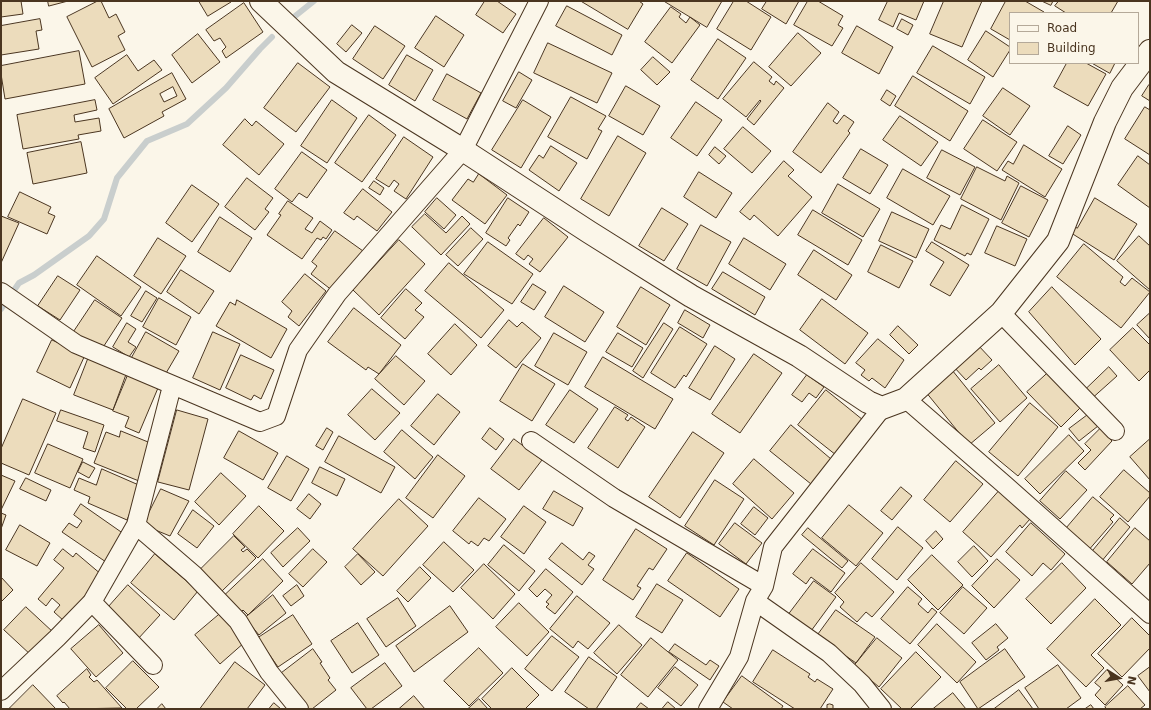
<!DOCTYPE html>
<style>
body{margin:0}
#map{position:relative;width:1151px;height:710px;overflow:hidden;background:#fbf6e9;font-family:"DejaVu Sans",sans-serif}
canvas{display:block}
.frame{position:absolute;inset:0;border:2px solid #4a3520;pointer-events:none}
.legend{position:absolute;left:1009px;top:12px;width:130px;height:52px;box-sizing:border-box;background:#fbf6e9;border:1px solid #b4a999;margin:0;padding:5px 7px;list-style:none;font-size:12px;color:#4a3520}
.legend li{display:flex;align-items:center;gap:8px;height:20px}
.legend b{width:20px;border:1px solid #b4a999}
.north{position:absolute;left:1099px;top:658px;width:40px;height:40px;-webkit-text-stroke:3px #fbf6e9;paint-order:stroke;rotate:101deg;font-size:11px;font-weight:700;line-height:16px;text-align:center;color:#4a3520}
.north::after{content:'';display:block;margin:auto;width:14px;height:18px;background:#4a3520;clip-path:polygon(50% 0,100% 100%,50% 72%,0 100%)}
</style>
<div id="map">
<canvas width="1151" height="710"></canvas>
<div class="frame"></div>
<ul class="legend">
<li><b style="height:5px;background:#fbf6e9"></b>Road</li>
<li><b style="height:11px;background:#ecdcbc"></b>Building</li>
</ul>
<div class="north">N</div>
</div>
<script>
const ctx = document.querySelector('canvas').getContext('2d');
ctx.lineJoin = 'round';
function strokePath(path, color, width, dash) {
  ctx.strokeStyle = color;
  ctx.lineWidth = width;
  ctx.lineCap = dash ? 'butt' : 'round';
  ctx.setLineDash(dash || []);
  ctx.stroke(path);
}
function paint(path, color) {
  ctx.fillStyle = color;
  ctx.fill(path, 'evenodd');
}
strokePath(new Path2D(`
 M 289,21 L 314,1
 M 1,309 L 19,283 L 34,275 L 89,236 L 104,219 L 117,178 L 147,141 L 187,124 L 226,88 L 260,49 L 272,37`), '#c9cecd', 6);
const building = new Path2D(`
 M 1,1 L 21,1 L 23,14 L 1,17 Z
 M 48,1 L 68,1 L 49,6 Z
 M 98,1 L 101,1 L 109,18 L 116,14 L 125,32 L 118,36 L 125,50 L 92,67 L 67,17 Z
 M 199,1 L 231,1 L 231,2 L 208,16 Z
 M 485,1 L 497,1 L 516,14 L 503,33 L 476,15 Z
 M 581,1 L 639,1 L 643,4 L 628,29 Z
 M 664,1 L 722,1 L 707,27 Z
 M 734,1 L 746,1 L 771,17 L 751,50 L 717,29 Z
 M 767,1 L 799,1 L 786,24 L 762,9 Z
 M 808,1 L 818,1 L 843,16 L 838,25 L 843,28 L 832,46 L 794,25 Z
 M 888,1 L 924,1 L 916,20 L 899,13 L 893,27 L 879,20 Z
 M 944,1 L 982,1 L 962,47 L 930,34 Z
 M 1006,1 L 1025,1 L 1044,12 L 1044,13 L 1010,13 L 1010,40 L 991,29 Z
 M 1042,1 L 1053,1 L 1051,5 Z
 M 1059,1 L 1118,1 L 1111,13 L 1066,13 L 1055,6 Z
 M 244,3 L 263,32 L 226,58 L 222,51 L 226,47 L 220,38 L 214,41 L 206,30 Z
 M 567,6 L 622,35 L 612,55 L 556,26 Z
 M 671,7 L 681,14 L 679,17 L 686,23 L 690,17 L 700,25 L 672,63 L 645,42 Z
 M 436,16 L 464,35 L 444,67 L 415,48 Z
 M 40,19 L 42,30 L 36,31 L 39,49 L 1,55 L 1,26 Z
 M 902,19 L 913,25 L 908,35 L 897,29 Z
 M 352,25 L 362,33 L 346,52 L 337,44 Z
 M 375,26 L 405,46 L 383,79 L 353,59 Z
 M 857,26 L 893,47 L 879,74 L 842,53 Z
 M 986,31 L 1010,47 L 1010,50 L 993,77 L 968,60 Z
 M 798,33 L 821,53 L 791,86 L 769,67 Z
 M 198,34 L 220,62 L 192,83 L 172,55 Z
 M 718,39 L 746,58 L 718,99 L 691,80 Z
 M 548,43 L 612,73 L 597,103 L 534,73 Z
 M 933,46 L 985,77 L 970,104 L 917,73 Z
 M 79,51 L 85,84 L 5,99 L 1,74 L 1,66 Z
 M 127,55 L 138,71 L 154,60 L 162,70 L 113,104 L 95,78 Z
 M 407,55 L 433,70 L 415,101 L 389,85 Z
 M 653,57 L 670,72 L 657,85 L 641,70 Z
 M 754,62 L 772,77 L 769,81 L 774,85 L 776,81 L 784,88 L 754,125 L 747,119 L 761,101 L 760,100 L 746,117 L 723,99 Z
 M 298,63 L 330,87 L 296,132 L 264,108 Z
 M 1067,63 L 1086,63 L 1106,74 L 1088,106 L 1054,87 Z
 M 1092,63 L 1115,63 L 1110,73 Z
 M 519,72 L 532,80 L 516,108 L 503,101 Z
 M 172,73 L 186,99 L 162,112 L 164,116 L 124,138 L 109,109 ZM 173,87 L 177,96 L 164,102 L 160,94 Z
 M 447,74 L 481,93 L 467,119 L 433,100 Z
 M 913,76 L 968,111 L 950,141 L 895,106 Z
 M 1149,85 L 1150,86 L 1150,101 L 1142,96 Z
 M 626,86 L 660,106 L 643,135 L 609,116 Z
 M 1003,88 L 1030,106 L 1010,135 L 983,116 Z
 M 887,90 L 896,96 L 890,106 L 881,100 Z
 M 571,97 L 606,116 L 598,129 L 602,131 L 587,159 L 548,137 Z
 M 95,100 L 97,110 L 74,115 L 75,122 L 99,118 L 101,131 L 78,135 L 79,139 L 23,149 L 17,115 Z
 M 332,100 L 357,118 L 327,163 L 301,146 Z
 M 523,100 L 551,117 L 521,168 L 492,150 Z
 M 696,102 L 722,120 L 697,156 L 671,138 Z
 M 828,103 L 839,112 L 833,121 L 837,124 L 844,115 L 854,122 L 848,131 L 850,133 L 821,173 L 793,152 Z
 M 1145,107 L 1150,110 L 1150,155 L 1125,139 Z
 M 369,115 L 396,135 L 362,182 L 335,163 Z
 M 900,116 L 938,142 L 921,166 L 883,140 Z
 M 245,119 L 252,126 L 256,121 L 284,144 L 259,175 L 223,145 Z
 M 983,120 L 1017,142 L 997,171 L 964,149 Z
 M 1068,126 L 1081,135 L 1063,164 L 1049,156 Z
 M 743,127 L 771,151 L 752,173 L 724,149 Z
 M 618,136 L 646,153 L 609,216 L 581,199 Z
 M 404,137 L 433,157 L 406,199 L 394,191 L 399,184 L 394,180 L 389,187 L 376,179 Z
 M 81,142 L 87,173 L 33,184 L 27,153 Z
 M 1024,145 L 1062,169 L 1045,197 L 1002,170 L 1008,161 L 1013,164 Z
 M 551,146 L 577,163 L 559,191 L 529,170 L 539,155 L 543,158 Z
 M 715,147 L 726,156 L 719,164 L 709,155 Z
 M 861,149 L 888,165 L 870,194 L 843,178 Z
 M 942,150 L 975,167 L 960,195 L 927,178 Z
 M 302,152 L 327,170 L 307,198 L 299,193 L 292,202 L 275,189 Z
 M 1138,156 L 1150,165 L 1150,208 L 1118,185 Z
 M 784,161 L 794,170 L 788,176 L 812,197 L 778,236 L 754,215 L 750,220 L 740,212 Z
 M 977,167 L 1005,181 L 1007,176 L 1019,183 L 1001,220 L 961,199 Z
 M 903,169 L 950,196 L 933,225 L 887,198 Z
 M 699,172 L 732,193 L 716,218 L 684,197 Z
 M 479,174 L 507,195 L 485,224 L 452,200 L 468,179 L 473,182 Z
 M 247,178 L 273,198 L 265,209 L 269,212 L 255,230 L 225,207 Z
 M 374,181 L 384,188 L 380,195 L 369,188 Z
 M 838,184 L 880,209 L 863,237 L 822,213 Z
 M 192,185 L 219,204 L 192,242 L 166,223 Z
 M 1021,186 L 1048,200 L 1029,237 L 1002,223 Z
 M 363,189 L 392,212 L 377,231 L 357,216 L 354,220 L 344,213 Z
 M 20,192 L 51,207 L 48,213 L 55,216 L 47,234 L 8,217 Z
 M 437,198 L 456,215 L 444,229 L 425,212 Z
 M 508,198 L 529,212 L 520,226 L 518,224 L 508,238 L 510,240 L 506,246 L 486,233 Z
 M 1095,198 L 1137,224 L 1114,260 L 1068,231 L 1072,225 L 1077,228 Z
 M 288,201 L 313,218 L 305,229 L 312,233 L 320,221 L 332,230 L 326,239 L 323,237 L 321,240 L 317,238 L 302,259 L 267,235 L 281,215 L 279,214 Z
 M 962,205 L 989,219 L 971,255 L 967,253 L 965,256 L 934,240 L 941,225 L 950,229 Z
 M 662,208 L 688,224 L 664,261 L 639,246 Z
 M 813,210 L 862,240 L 848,265 L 798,235 Z
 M 892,212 L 929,229 L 916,258 L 879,241 Z
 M 425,214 L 446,233 L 462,216 L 470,224 L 441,255 L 412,227 Z
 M 1,216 L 19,223 L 1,263 Z
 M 220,217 L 252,238 L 230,272 L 198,252 Z
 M 544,218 L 568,237 L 540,272 L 529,264 L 533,259 L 528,255 L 524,260 L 516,254 Z
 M 701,225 L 731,242 L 707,286 L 677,269 Z
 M 997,226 L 1027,239 L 1015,266 L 985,253 Z
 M 471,228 L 483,239 L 458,266 L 446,255 Z
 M 335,231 L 363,251 L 333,291 L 311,274 L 317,266 L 312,262 Z
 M 1139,236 L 1150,246 L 1150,290 L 1117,261 Z
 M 158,238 L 186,256 L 161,294 L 134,276 Z
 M 744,238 L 786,264 L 770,290 L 729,264 Z
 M 399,240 L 425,264 L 379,315 L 353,290 Z
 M 488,242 L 533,274 L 512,304 L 464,274 Z
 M 932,242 L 969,265 L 950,296 L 930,285 L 944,262 L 926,251 Z
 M 1084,244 L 1123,277 L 1120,282 L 1125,286 L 1132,278 L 1150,292 L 1121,328 L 1057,277 Z
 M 881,245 L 913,261 L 899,288 L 868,272 Z
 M 814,250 L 852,275 L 836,300 L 798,275 Z
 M 97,256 L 141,287 L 121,316 L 77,285 Z
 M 449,263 L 504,310 L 481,338 L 425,291 Z
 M 181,270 L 214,291 L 199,314 L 167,292 Z
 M 723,272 L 765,297 L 755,315 L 712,289 Z
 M 305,274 L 326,291 L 299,326 L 288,317 L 292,311 L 282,302 Z
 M 58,276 L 80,290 L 60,320 L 38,306 Z
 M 533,284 L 546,292 L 534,310 L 521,302 Z
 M 564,286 L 604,312 L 585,342 L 545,317 Z
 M 641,287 L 670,305 L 646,345 L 617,327 Z
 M 1052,287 L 1101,339 L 1075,365 L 1029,312 Z
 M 406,289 L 422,303 L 415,310 L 424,317 L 405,339 L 381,318 Z
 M 146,291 L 157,298 L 142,322 L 131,316 Z
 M 159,298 L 191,317 L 176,345 L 143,327 Z
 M 822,299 L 868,333 L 845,364 L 800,330 Z
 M 95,300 L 122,318 L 100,352 L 73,333 Z
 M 237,300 L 287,329 L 271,358 L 216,326 L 230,302 L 235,305 Z
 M 354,308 L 401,345 L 379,374 L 368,367 L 366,370 L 328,342 Z
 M 685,310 L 710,325 L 703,338 L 678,323 Z
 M 1150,313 L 1150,339 L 1137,325 Z
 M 509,320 L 517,327 L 522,322 L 541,338 L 516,368 L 488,346 Z
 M 127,323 L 136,329 L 128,342 L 136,347 L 129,357 L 113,347 Z
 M 664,323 L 673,329 L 643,378 L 633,371 Z
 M 455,324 L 477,345 L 451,375 L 428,354 Z
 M 898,326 L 918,345 L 909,354 L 890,335 Z
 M 680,327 L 707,344 L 686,377 L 684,375 L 675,388 L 651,373 Z
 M 1133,328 L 1150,345 L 1150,370 L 1139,381 L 1110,350 Z
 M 146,332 L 179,351 L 162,380 L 130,361 Z
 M 213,332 L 240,344 L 220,390 L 193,378 Z
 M 554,333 L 587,352 L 568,385 L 535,366 Z
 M 618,333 L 643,348 L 632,367 L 606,352 Z
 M 878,339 L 904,360 L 885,388 L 872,378 L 869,381 L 861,375 L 865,370 L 856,363 Z
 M 52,340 L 85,355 L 70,388 L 37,372 Z
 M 977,344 L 992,360 L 981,370 L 979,368 L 966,380 L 953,366 Z
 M 715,346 L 735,359 L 710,400 L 689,388 Z
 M 90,354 L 128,369 L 113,410 L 74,395 Z
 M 754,354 L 782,373 L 740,433 L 712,414 Z
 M 241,355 L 274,370 L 261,399 L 254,395 L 251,400 L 226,388 Z
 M 396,356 L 425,381 L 404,405 L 375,379 Z
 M 603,357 L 673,399 L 655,429 L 585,387 Z
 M 523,364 L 555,384 L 532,421 L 500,401 Z
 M 999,365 L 1027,398 L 1000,422 L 971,389 Z
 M 1109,367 L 1117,376 L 1089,401 L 1082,393 Z
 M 952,370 L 995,423 L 969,445 L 925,391 Z
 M 1050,371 L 1082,406 L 1061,427 L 1027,392 Z
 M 128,375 L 158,388 L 139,433 L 125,427 L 129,417 L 113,411 Z
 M 807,375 L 824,387 L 816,398 L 809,393 L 802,402 L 792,395 Z
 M 372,389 L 400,413 L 375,440 L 348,415 Z
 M 570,390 L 598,409 L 574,443 L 546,425 Z
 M 826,390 L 863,420 L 836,455 L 798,425 Z
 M 438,394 L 460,412 L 434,445 L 411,426 Z
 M 23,399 L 56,413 L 29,475 L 1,463 L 1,449 Z
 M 1030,403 L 1058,427 L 1018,476 L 989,452 Z
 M 615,407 L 628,415 L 625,419 L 628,421 L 631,417 L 645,427 L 618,468 L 588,448 Z
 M 61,410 L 104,425 L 95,452 L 83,448 L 88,432 L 57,421 Z
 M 177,410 L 208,419 L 189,490 L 158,482 Z
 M 1089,414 L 1098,426 L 1079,441 L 1069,429 Z
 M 791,425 L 831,459 L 811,484 L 770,451 Z
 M 327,428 L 333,432 L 323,450 L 316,446 Z
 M 490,428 L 504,439 L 496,450 L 482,439 Z
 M 1100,429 L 1112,441 L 1085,470 L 1078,463 L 1091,450 L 1085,444 Z
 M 402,430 L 433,457 L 415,479 L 384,452 Z
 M 121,431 L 153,444 L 139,481 L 94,463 L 106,432 L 119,437 Z
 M 239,431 L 278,453 L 263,480 L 224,458 Z
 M 693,432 L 724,453 L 680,518 L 649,497 Z
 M 1069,435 L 1084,451 L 1040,494 L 1025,479 Z
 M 339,436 L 395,467 L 381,493 L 325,462 Z
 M 514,439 L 542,460 L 519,490 L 491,469 Z
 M 1150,439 L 1150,480 L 1130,457 Z
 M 48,444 L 83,459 L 70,488 L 35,473 Z
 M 438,455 L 465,476 L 433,518 L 406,498 Z
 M 287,456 L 309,469 L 291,501 L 268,488 Z
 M 754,459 L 794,493 L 772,519 L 733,484 Z
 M 956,461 L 983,484 L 950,522 L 924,500 Z
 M 83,462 L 95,468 L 89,478 L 78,472 Z
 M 320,467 L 345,479 L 337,496 L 312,483 Z
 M 102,469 L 141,486 L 127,520 L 88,503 L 90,497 L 74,490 L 79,478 L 96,485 Z
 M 1124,470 L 1150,493 L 1150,496 L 1128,522 L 1100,497 Z
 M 1066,471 L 1087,490 L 1060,519 L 1040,501 Z
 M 221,473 L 246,496 L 219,525 L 195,502 Z
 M 1,475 L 15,481 L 1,510 Z
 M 26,478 L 51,490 L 46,501 L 20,489 Z
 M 715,480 L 744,499 L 714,545 L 685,526 Z
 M 901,487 L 912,496 L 892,520 L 881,511 Z
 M 161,489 L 189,501 L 170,536 L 143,525 Z
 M 554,491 L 583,508 L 573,526 L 543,509 Z
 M 999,491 L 1030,519 L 1022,528 L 1020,525 L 991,557 L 963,532 Z
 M 309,494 L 321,504 L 310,519 L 297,509 Z
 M 1093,497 L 1114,515 L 1110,519 L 1113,522 L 1087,552 L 1064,531 Z
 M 479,498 L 506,519 L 489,541 L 484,538 L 478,546 L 471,541 L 469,544 L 453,531 Z
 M 399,499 L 428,526 L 383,576 L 353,549 Z
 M 81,504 L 124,534 L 106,562 L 62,532 L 69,523 L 77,528 L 82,521 L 74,515 Z
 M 849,505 L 883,533 L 856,566 L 822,538 Z
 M 259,506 L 284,531 L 258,558 L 233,534 Z
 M 524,506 L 546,522 L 524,554 L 501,537 Z
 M 754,507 L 768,518 L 755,535 L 741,524 Z
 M 193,510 L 214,526 L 197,548 L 178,534 Z
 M 1,513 L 6,515 L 1,529 Z
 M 1120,518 L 1130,527 L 1101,562 L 1091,553 Z
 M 735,523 L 762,543 L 746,564 L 719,544 Z
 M 1031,523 L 1065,554 L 1051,570 L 1043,563 L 1032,576 L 1006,552 Z
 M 20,525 L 50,543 L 37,566 L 6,550 Z
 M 898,527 L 923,548 L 897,580 L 872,559 Z
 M 298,528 L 310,541 L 283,567 L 271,553 Z
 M 808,528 L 848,561 L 842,568 L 802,535 Z
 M 1135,528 L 1150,541 L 1150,563 L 1132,584 L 1107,562 Z
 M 636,529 L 667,549 L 653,570 L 649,568 L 637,586 L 641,588 L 633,600 L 603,580 Z
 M 936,531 L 943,539 L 933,549 L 926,541 Z
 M 234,536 L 245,547 L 241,550 L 243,552 L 247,549 L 256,558 L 222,591 L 201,569 Z
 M 444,542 L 474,570 L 453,592 L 423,565 Z
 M 562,543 L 583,560 L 589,552 L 595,556 L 588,565 L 594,569 L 582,585 L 549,559 Z
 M 504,545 L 535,571 L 519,591 L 488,565 Z
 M 974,546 L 988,561 L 972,577 L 958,562 Z
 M 63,549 L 73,557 L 76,553 L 102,575 L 64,621 L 54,612 L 60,605 L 52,598 L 46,606 L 38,599 L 64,568 L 54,560 Z
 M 313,549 L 327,562 L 303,587 L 289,574 Z
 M 813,549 L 845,573 L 831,592 L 811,577 L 806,584 L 793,574 Z
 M 687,553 L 739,589 L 720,617 L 668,581 Z
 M 155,554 L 198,591 L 174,620 L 131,583 Z
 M 358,554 L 375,572 L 361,585 L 345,567 Z
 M 932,555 L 963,585 L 938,610 L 908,580 Z
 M 263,559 L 283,581 L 248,615 L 243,610 L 240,613 L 224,596 Z
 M 997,559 L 1020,580 L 994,608 L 972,586 Z
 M 861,563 L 894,592 L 872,617 L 866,612 L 857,622 L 840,607 L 844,602 L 835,593 Z
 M 1062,563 L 1086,588 L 1051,624 L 1026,599 Z
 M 484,564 L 515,594 L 493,619 L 461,588 Z
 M 420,567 L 431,578 L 408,602 L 397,591 Z
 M 546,569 L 573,592 L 555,614 L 546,607 L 549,604 L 546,602 L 552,595 L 545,589 L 537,597 L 529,589 Z
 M 1,577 L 13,590 L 1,602 Z
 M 814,581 L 836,597 L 811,631 L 789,614 Z
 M 657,584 L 683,600 L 662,633 L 636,617 Z
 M 128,585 L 160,615 L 137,640 L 105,611 Z
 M 297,585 L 304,596 L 291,606 L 283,596 Z
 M 908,587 L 922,599 L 918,604 L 928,613 L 932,608 L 937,612 L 910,644 L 881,619 Z
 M 963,587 L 987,608 L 964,634 L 940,613 Z
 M 273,595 L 286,613 L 259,635 L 245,618 Z
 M 577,596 L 610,623 L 588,649 L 578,641 L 573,648 L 550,629 Z
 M 398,598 L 416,626 L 386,647 L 367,619 Z
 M 1095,599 L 1121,625 L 1091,655 L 1104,668 L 1086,687 L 1047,649 Z
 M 519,603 L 549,632 L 527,656 L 496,627 Z
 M 450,606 L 468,632 L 414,672 L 396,646 Z
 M 26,607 L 54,633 L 32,656 L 4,630 Z
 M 836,610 L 875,637 L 856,663 L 817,636 Z
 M 221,613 L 245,642 L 220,664 L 195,635 Z
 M 293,615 L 312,644 L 278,667 L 258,638 Z
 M 1132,618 L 1150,636 L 1150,648 L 1122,677 L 1098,654 Z
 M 358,623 L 379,655 L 352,673 L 331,641 Z
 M 937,624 L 976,662 L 957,683 L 918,645 Z
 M 996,624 L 1008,638 L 997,647 L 999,650 L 986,660 L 972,643 Z
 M 99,625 L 123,653 L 96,677 L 71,649 Z
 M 619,625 L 642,645 L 617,674 L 594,653 Z
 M 552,636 L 579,657 L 552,691 L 525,669 Z
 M 651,638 L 678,660 L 648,697 L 621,675 Z
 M 877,638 L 902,658 L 879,687 L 854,666 Z
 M 675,644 L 706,665 L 710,660 L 719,666 L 710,680 L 669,652 Z
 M 479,648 L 503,673 L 469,706 L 444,681 Z
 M 313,649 L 322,662 L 320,663 L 330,678 L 328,680 L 336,690 L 312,709 L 305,709 L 279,675 Z
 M 1005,649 L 1025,677 L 978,709 L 960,682 Z
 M 773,650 L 810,674 L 808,677 L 815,682 L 817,679 L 833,689 L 820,709 L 795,709 L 753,682 Z
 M 916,652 L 941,677 L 910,709 L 902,709 L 881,689 Z
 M 589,657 L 617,677 L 596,709 L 589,709 L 565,692 Z
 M 133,661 L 159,687 L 136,709 L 127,709 L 106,688 Z
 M 235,662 L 265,685 L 247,709 L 200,709 Z
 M 385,663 L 402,686 L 371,709 L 367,709 L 351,688 Z
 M 1058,665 L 1081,698 L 1066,709 L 1039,709 L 1025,688 Z
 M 675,667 L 698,685 L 681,706 L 658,688 Z
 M 1150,667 L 1150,692 L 1138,676 Z
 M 512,668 L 539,695 L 525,709 L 492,709 L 482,699 Z
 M 87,669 L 91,675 L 89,677 L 94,682 L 97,680 L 122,708 L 70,709 L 64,702 L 63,703 L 57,696 Z
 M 1107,670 L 1123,685 L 1105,705 L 1095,695 L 1101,688 L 1095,683 Z
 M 742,676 L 783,706 L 781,709 L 733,709 L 723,702 Z
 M 33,685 L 56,709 L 12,709 L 10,708 Z
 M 1128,686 L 1145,705 L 1140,709 L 1107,709 L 1105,707 Z
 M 1019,690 L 1033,709 L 994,709 Z
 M 953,693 L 966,709 L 933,709 Z
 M 414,696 L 425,709 L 399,709 Z
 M 479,699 L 488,709 L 468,709 Z
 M 668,702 L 676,709 L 662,709 Z
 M 274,703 L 281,709 L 269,709 Z
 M 641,703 L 649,709 L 636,709 Z
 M 162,704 L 166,709 L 157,709 Z
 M 830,704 L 833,705 L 833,709 L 827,709 L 827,705 Z
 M 1091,705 L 1094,709 L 1085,709 Z`);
paint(building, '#ecdcbc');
strokePath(building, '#4a3520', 1);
const street = new Path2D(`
 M 1,292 L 76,344 L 260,422 L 276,416 L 298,350 L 337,294 L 463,150 L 539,1
 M 1001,313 L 1115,431
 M 906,399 L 1005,485 L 1150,614
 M 531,441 L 614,498 L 764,586
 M 136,525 L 193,574 L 238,621 L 269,672 L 299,709
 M 755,601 L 829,653 L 862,684 L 882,709
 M 92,602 L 153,665
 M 1,691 L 57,638 L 92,602 L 136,525 L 172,386
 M 708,709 L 739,657 L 755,601 L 764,586 L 773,547 L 882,408`);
const secondary = new Path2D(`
 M 261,1 L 336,72 L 463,150 L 589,232 L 691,296 L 799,356 L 868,402 L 882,408 L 906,399 L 1001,313 L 1058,241 L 1105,122 L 1122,88 L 1150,51`);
strokePath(street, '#4a3520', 20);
strokePath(secondary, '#4a3520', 24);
strokePath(street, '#fbf6e9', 18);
strokePath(secondary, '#fbf6e9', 22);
</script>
